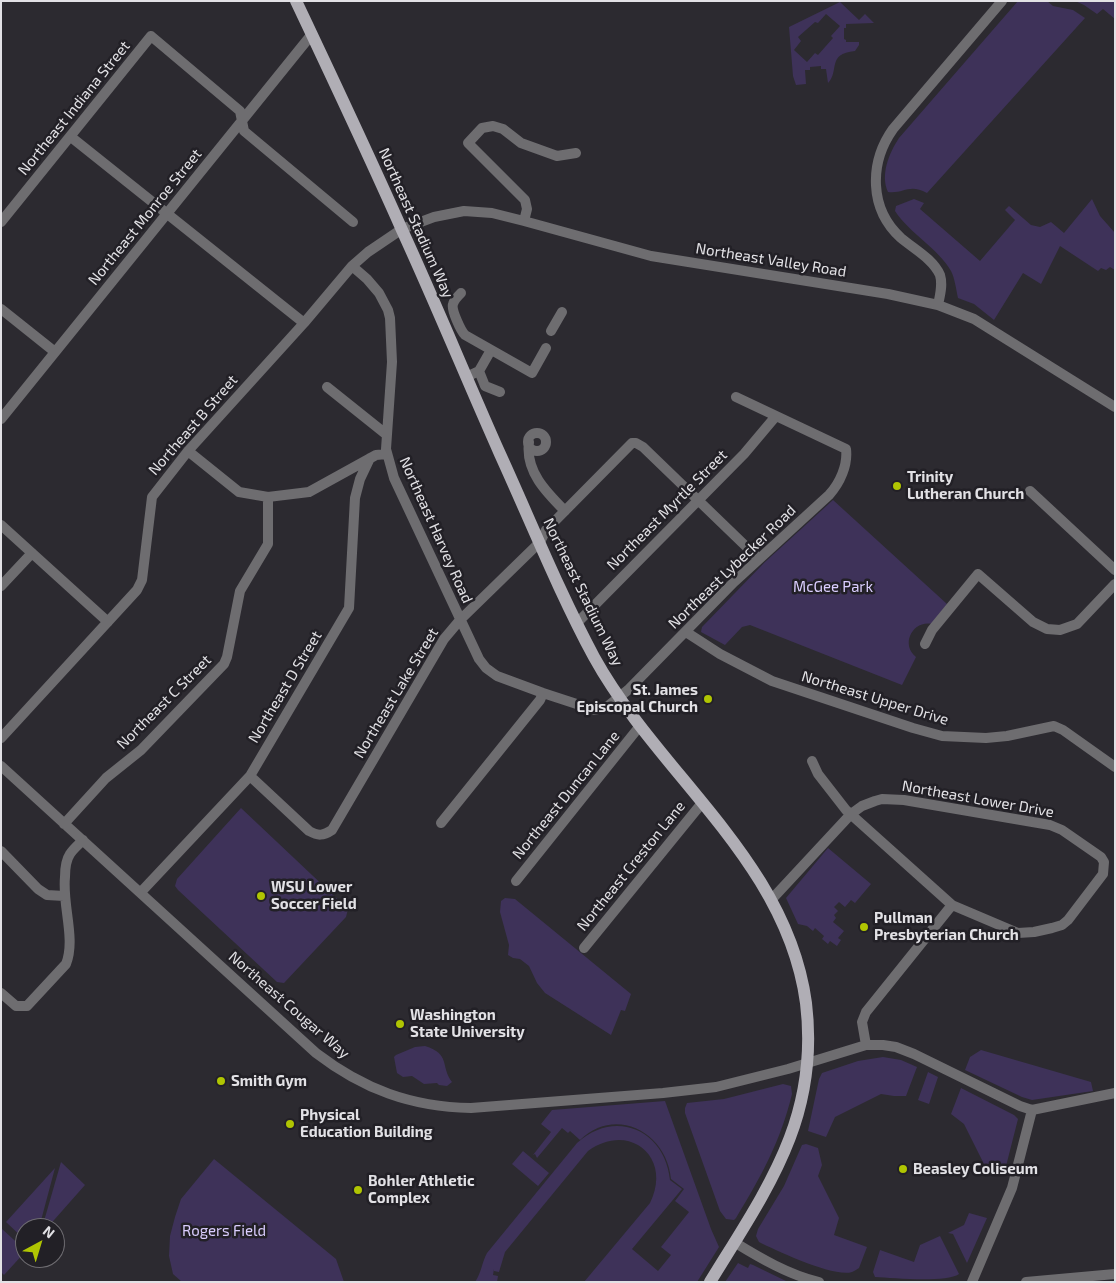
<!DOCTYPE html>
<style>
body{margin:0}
#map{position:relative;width:1116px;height:1283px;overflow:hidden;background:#2c2a30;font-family:"Exo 2",sans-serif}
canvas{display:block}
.frame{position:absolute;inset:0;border:2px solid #e2e1e5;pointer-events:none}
.north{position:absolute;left:15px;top:1218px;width:50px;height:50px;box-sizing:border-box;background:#222026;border:1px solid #6f6d72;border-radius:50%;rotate:39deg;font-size:14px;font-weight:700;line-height:20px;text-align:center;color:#e2e1e5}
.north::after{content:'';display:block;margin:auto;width:18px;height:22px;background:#b0c502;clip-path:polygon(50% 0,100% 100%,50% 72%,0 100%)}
</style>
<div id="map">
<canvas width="1116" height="1283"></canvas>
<div class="frame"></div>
<div class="north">N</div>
</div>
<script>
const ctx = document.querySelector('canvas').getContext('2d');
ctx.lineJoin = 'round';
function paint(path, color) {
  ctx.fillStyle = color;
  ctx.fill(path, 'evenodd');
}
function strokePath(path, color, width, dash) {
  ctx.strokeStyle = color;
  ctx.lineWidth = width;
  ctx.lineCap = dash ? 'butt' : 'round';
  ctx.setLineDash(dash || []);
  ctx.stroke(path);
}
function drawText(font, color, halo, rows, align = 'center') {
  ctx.font = font + ' "Exo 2",sans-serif';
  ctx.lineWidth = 5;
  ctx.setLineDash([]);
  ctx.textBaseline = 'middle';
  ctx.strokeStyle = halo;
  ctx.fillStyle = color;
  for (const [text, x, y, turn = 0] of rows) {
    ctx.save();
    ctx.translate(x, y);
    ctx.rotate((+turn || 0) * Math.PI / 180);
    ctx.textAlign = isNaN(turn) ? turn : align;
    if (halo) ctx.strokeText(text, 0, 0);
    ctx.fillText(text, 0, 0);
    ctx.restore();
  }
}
paint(new Path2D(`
 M 1018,1 L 1047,1 L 1053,6 L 1073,10 L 1085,18 L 927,193 C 909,183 904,194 888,192 C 880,175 889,153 899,138 Z
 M 1075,1 L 1115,1 L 1115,19 L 1103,9 L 1097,14 L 1084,5 Z
 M 840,2 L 859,20 L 865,14 L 874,23 L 846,24 L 846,28 L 844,28 L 844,39 L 846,40 L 846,42 L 859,42 L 859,45 L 855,51 C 826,54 840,71 828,83 L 826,69 L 821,69 L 821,66 L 810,67 L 810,70 L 805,70 L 806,84 L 796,85 L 793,76 L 789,27 ZM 826,14 L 840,26 L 831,36 L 833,38 L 818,55 L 815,53 L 807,62 L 794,50 L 801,41 L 798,37 L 815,22 L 818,23 Z
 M 914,199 L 924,203 L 920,209 L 980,261 L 1015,220 L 1005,210 L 1009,206 L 1031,225 L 1040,227 L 1051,222 L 1064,233 L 1092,199 L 1100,216 L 1115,233 L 1115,270 L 1110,267 L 1106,270 L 1101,268 L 1098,271 L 1060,246 L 1041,284 L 1023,273 L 994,320 L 974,304 L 958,298 C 956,289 955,279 951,271 C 938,248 910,234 895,211 L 896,206 Z
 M 833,500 L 947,604 L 932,624 C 913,620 900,644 916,657 L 902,685 L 750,625 L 742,627 L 725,645 L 701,632 L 702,627 L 765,562 Z
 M 241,808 L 348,909 L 346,917 L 284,983 L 277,982 L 178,890 L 175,886 L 177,879 Z
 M 828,848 L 871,884 L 855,903 L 851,900 L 845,907 L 839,902 L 834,907 L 838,911 L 834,915 L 836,918 L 833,922 L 844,931 L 838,938 L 841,940 L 837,946 L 830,941 L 828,944 L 822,939 L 824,936 L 815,928 L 813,931 L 807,926 L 798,924 L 786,898 Z
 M 505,898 L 515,899 L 631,994 L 625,1011 L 621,1010 L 611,1035 L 545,993 L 537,983 L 529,966 L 520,959 L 513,958 L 508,955 L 509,945 L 500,912 L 501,901 Z
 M 425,1046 C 451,1054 440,1066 452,1082 L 447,1086 L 439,1085 L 437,1083 L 424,1084 L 412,1076 L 403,1077 L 397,1073 L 394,1057 L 396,1055 L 415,1047 Z
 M 981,1050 L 1091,1082 L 1093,1091 L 1032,1100 L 1022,1097 L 965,1070 L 970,1057 Z
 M 883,1057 L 901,1060 L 917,1067 L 906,1096 L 894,1096 L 881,1094 L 835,1117 L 826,1137 L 808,1131 L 819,1079 L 822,1073 L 858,1061 Z
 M 928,1072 L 938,1077 L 929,1104 L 918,1100 Z
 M 783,1084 L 791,1086 L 792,1094 C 781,1140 761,1177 736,1218 L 734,1220 L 726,1219 L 720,1211 L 685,1113 L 685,1108 L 687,1103 L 724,1099 Z
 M 961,1088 L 1014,1115 L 1018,1119 L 1004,1174 L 989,1171 L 980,1175 L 984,1164 L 964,1124 L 951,1114 Z
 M 665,1101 L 711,1229 L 719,1247 L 697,1282 L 584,1282 L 650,1203 C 673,1157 629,1121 588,1151 L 505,1252 L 499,1272 L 494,1271 L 494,1269 L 493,1275 L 498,1276 L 497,1282 L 475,1282 C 481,1274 482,1262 487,1253 L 577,1143 C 615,1108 665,1130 670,1180 L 682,1189 L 632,1249 L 658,1271 L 671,1255 L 661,1247 L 689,1212 L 675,1201 L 684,1189 L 671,1179 C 667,1133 616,1105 580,1140 L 570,1131 L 568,1133 L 562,1128 L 537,1158 L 535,1154 L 533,1155 L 551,1132 L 541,1124 L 552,1110 Z
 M 806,1144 L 818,1148 L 822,1165 L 818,1176 L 839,1218 L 834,1235 L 867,1247 L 859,1268 C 857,1269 855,1271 852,1272 C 835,1278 777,1251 759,1242 L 756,1236 L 758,1229 L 784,1186 L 802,1145 Z
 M 523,1151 L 549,1173 L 538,1186 L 512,1164 Z
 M 214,1159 L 336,1259 L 344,1282 L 182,1282 L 173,1274 L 169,1256 L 170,1236 L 175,1217 L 181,1199 Z
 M 61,1162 L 85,1185 L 47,1228 L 42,1228 Z
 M 55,1168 L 39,1228 L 25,1228 L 25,1240 L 6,1222 Z
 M 969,1213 L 987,1218 L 967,1263 L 953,1234 L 948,1233 L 964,1225 Z
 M 1,1228 L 25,1250 L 25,1252 L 4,1275 L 1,1272 Z
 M 940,1236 L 959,1274 C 946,1283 893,1278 875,1277 L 873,1272 L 880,1250 L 914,1262 L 920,1245 Z
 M 738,1263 L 748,1268 L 750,1264 L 753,1265 L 788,1282 L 725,1282 Z`), '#3e3259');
strokePath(new Path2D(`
 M 71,137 L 304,323
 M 524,221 L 527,209 L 525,200 L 468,143 L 482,128 L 493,126 L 503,129 L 521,143 L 557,156 L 576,153
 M 1,222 L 151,36 L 240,111 L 244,131 L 353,222
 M 352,266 L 367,279 L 379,293 L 388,310 L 390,318 L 392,362 L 386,449 L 394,478 L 479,659 L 486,668 L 497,676 L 543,693 L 595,710 L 608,706 L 628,690 L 734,582 L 829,495 C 840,483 848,465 846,449 L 736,397
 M 461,293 C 458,296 454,300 453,304 C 451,310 461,331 465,335 L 532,373 L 546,348
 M 938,305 C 940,295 943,285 940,275 C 933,259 914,249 901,238 C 869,209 869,163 893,129 L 1002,1
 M 1,309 L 55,352
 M 551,331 L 562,312
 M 479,371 L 485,386 L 500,392
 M 466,377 L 479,371 L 491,350
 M 327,387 L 387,435
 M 1,419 L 312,34
 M528 442a9 9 0 1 1 18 0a9 9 0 1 1-18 0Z
 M 529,442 C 525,471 546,492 565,511
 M 188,451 L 239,492 L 268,497 L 309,492 L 376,455 L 387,454
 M 1030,491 L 1115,570
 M 1,525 L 108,622
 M 1,586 L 32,553
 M 577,623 L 744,454 L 776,416
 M 686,632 L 720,654 L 772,681 L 913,728 L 942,736 L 986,738 L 1007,736 L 1054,726 L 1063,730 L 1115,767
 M 925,644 L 932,630 L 978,574 L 1033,622 L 1047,629 L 1060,630 L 1077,624 L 1115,584
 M 1,738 L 137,590 L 142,580 L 152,497 L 188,451 L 304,323 L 352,266 L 368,252 L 402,229 L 434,217 L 464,211 L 492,213 L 524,221 L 651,256 L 888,294 L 938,305 L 974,319 L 1115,407
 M 812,761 L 818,774 L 846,810 L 952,905 L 866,1012 L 862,1022 L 866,1045
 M 1,766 L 316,1053 C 363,1089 411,1107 471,1108 L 663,1093 L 716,1087 L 788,1069 L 866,1045 L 883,1045 L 896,1047 L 914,1054 L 1020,1106 L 1032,1110 L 1115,1093
 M 250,776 L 309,831 C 318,836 323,836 332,830 L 444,639 L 460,620 L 540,542 L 546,530 L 632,443 L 636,443 L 643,447 L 758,558
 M 441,823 L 540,700 L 543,693
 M 64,824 L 106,778 L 141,750 L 224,664 L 227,657 L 240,591 L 268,544 L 268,497
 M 1,851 L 38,889 L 47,895 L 64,896
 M 516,881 L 639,727
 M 141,892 L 250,776 L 349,608 L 355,498 L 360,479 L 370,458
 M 772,899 L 851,814 L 862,806 L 875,801 L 882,799 L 904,800 L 1050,825 L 1062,830 L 1101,857 L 1104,862 L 1103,874 L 1068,920 L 1062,925 L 1052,928 L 1034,932 L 1018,933 L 952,905
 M 584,948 L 702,803
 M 1,993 L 16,1006 L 27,1006 L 66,964 C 76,939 62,905 65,877 C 65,870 66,860 70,854 C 73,849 79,844 83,840
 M 734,1242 C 760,1258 789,1275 819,1282
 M 972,1282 L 1012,1188 L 1032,1110
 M 1026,1282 L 1115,1274`), '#6e6d70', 10);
strokePath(new Path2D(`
 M 296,1 C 332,77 368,153 402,230 C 436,304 467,380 500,454 C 531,522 559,592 594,657 C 659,775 787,861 806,1003 C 820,1118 767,1189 710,1282`), '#b0aeb5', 12);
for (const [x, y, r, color] of [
 [897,486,5,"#b0c502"],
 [708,699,5,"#b0c502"],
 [261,896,5,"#b0c502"],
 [864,927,5,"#b0c502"],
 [400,1024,5,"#b0c502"],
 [221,1081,5,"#b0c502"],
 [290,1124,5,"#b0c502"],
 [903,1169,5,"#b0c502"],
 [358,1190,5,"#b0c502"]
]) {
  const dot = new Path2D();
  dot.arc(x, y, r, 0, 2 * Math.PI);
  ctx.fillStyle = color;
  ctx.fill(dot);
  strokePath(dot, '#222026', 2);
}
drawText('15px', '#e2e1e5', '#222026', [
 ["Northeast Indiana Street",74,108,-51],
 ["Northeast Monroe Street",145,217,-51],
 ["Northeast Stadium Way",416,223,66],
 ["Northeast Valley Road",771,260,9],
 ["Northeast B Street",193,425,-49],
 ["Northeast Myrtle Street",667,510,-45],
 ["Northeast Harvey Road",436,530,66],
 ["Northeast Lybecker Road",732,567,-44],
 ["Northeast Stadium Way",583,592,64],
 ["Northeast D Street",285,687,-59],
 ["Northeast Lake Street",396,693,-59],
 ["Northeast Upper Drive",875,698,17],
 ["Northeast C Street",164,702,-45],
 ["Northeast Duncan Lane",566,795,-51],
 ["Northeast Lower Drive",978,799,10],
 ["Northeast Creston Lane",631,866,-51],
 ["Northeast Cougar Way",289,1005,41]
]);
drawText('bold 15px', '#e2e1e5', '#222026', [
 ["Trinity",907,477],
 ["Lutheran Church",907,494],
 ["St. James",698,690,"right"],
 ["Episcopal Church",698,707,"right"],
 ["WSU Lower",271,887],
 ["Soccer Field",271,904],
 ["Pullman",874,918],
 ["Presbyterian Church",874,935],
 ["Washington",410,1015],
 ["State University",410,1032],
 ["Smith Gym",231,1081],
 ["Physical",300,1115],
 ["Education Building",300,1132],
 ["Beasley Coliseum",913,1169],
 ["Bohler Athletic",368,1181],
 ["Complex",368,1198]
], 'left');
drawText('15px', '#dbceff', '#222026', [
 ["McGee Park",833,587],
 ["Rogers Field",224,1231]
]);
</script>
